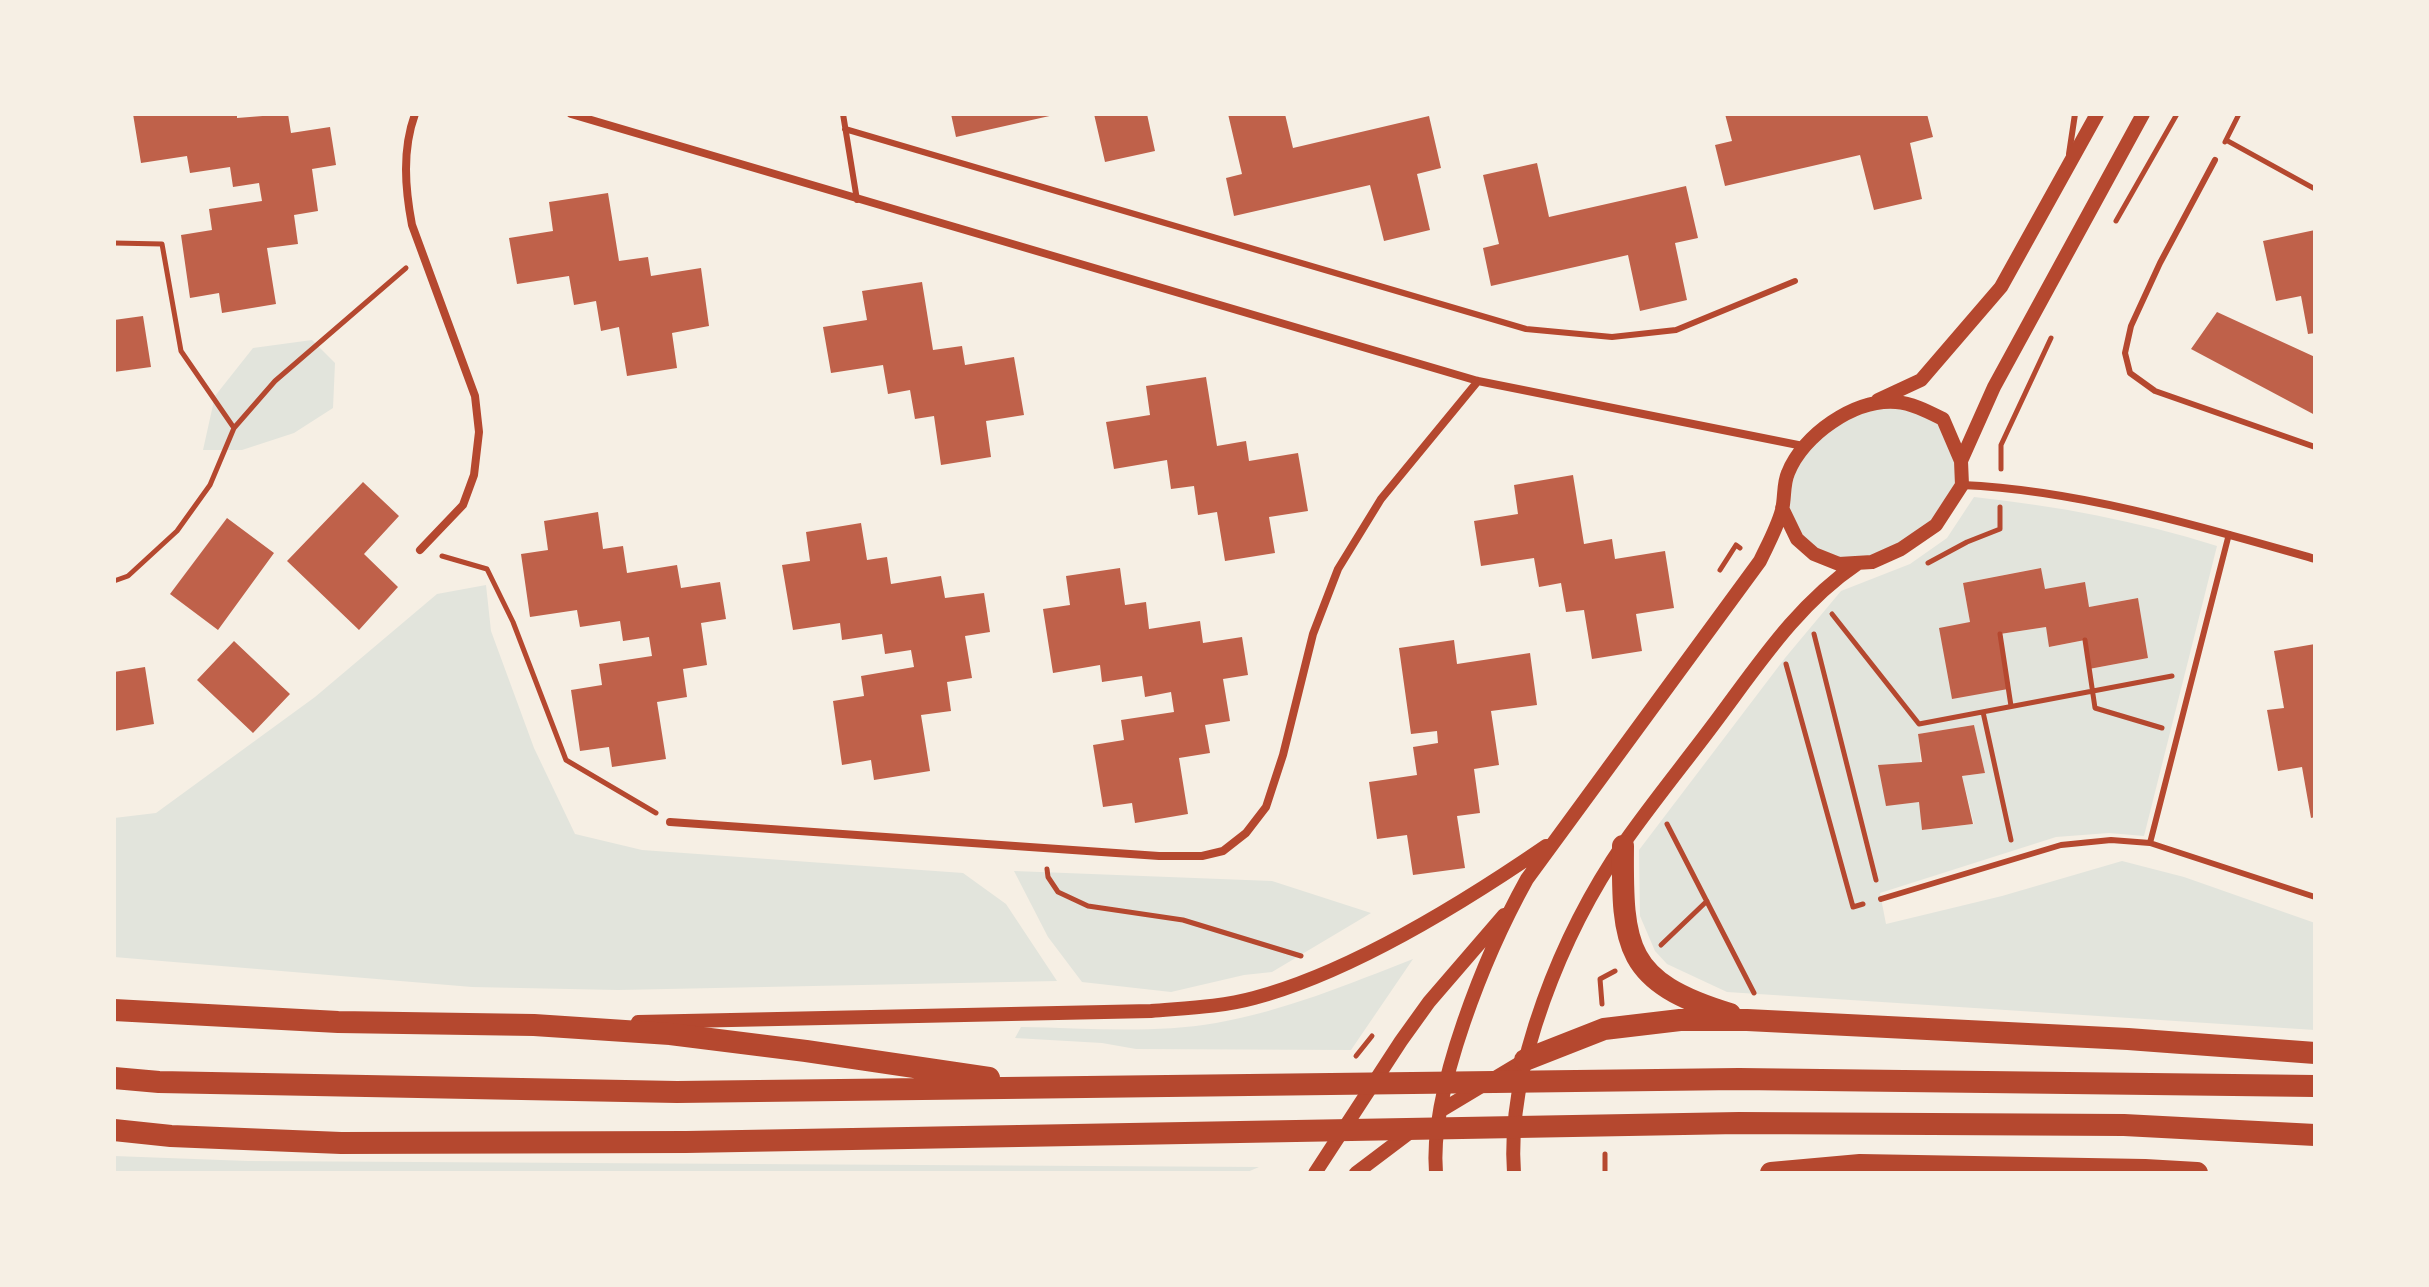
<!DOCTYPE html>
<style>
body{margin:0}
#map{position:relative;width:2429px;height:1287px;overflow:hidden;background:#f6efe4;font-family:"Nunito Sans",sans-serif}
canvas{display:block}
.frame{position:absolute;inset:0;border:116px solid #f6efe4;pointer-events:none}
</style>
<div id="map">
<canvas width="2429" height="1287"></canvas>
<div class="frame"></div>
</div>
<script>
const ctx = document.querySelector('canvas').getContext('2d');
ctx.lineJoin = 'round';
function paint(path, color) {
  ctx.fillStyle = color;
  ctx.fill(path, 'evenodd');
}
function strokePath(path, color, width, dash) {
  ctx.strokeStyle = color;
  ctx.lineWidth = width;
  ctx.lineCap = dash ? 'butt' : 'round';
  ctx.setLineDash(dash || []);
  ctx.stroke(path);
}
paint(new Path2D(`
 M 312,340 L 335,363 L 333,408 L 294,433 L 242,450 L 203,450 L 215,396 L 253,348 Z
 M 1896,402 L 1943,419 L 1962,485 L 1936,525 L 1872,562 L 1814,554 L 1782,508 L 1787,475 L 1830,424 Z
 M 1974,497 C 2057,506 2138,521 2217,546 L 2144,836 L 2109,833 L 2056,837 L 1880,893 L 1886,924 L 2002,896 L 2122,861 L 2184,877 L 2315,923 L 2315,1030 L 1727,992 L 1667,964 L 1655,951 L 1640,916 L 1639,850 L 1785,658 L 1841,591 L 1910,564 L 1947,538 ZM 2040,568 L 2045,589 L 2089,607 L 2138,598 L 2148,658 L 2089,669 L 2085,640 L 2050,647 L 2046,627 L 2000,634 L 1970,622 L 1963,583 ZM 1974,725 L 1985,773 L 1962,776 L 1974,824 L 1923,830 C 1918,798 1923,766 1918,734 Z
 M 486,585 L 491,631 L 534,748 L 575,834 L 642,850 L 963,873 L 1006,904 L 1057,981 L 618,990 L 472,987 L 114,957 L 114,818 L 156,813 L 315,697 L 437,594 Z
 M 1014,871 L 1272,881 L 1371,913 L 1272,972 L 1244,975 L 1171,992 L 1082,982 L 1048,937 Z
 M 1413,959 L 1351,1050 L 1136,1049 L 1102,1043 L 1015,1038 L 1021,1027 C 1085,1028 1152,1034 1216,1023 C 1284,1011 1349,984 1413,959 Z
 M 114,1156 L 248,1161 L 1259,1167 L 1245,1173 L 114,1173 Z`), '#e2e4dc');
paint(new Path2D(`
 M 133,114 L 237,114 L 237,118 L 288,114 L 291,133 L 330,127 L 336,165 L 312,169 L 318,211 L 294,215 L 298,244 L 267,248 L 276,304 L 222,313 L 219,293 L 190,298 L 181,235 L 212,230 L 209,209 L 262,201 L 259,183 L 233,187 L 230,167 L 190,173 L 187,156 L 141,163 Z
 M 951,114 L 1054,114 L 1054,115 L 956,137 Z
 M 1094,114 L 1147,114 L 1155,151 L 1105,162 Z
 M 1228,114 L 1285,114 L 1293,148 L 1429,116 L 1441,168 L 1417,174 L 1430,230 L 1384,241 L 1370,185 L 1234,216 L 1226,178 L 1242,174 Z
 M 1725,114 L 1927,114 L 1933,137 L 1910,143 L 1922,199 L 1874,210 L 1860,155 L 1725,186 L 1715,145 L 1732,141 Z
 M 1537,163 L 1549,217 L 1686,186 L 1698,238 L 1675,243 L 1687,300 L 1640,311 L 1628,255 L 1491,286 L 1483,248 L 1499,244 L 1483,175 Z
 M 608,193 L 619,261 L 648,257 L 651,276 L 701,268 L 709,326 L 672,333 L 677,368 L 627,376 L 619,327 L 601,331 L 596,301 L 574,305 L 569,276 L 517,284 L 509,238 L 553,231 L 549,202 Z
 M 2315,230 L 2315,333 L 2308,334 L 2301,296 L 2276,301 L 2263,241 Z
 M 922,282 L 933,350 L 962,346 L 965,365 L 1014,357 L 1024,415 L 986,421 L 991,457 L 941,465 L 934,416 L 915,419 L 910,390 L 888,394 L 883,365 L 831,373 L 823,327 L 867,320 L 862,291 Z
 M 2217,312 L 2315,357 L 2315,415 L 2191,349 Z
 M 143,316 L 151,367 L 114,372 L 114,320 Z
 M 1206,377 L 1217,446 L 1246,441 L 1249,461 L 1298,453 L 1308,511 L 1269,517 L 1275,553 L 1225,561 L 1217,512 L 1198,515 L 1194,486 L 1171,489 L 1167,460 L 1114,469 L 1106,422 L 1150,415 L 1146,386 Z
 M 1573,475 L 1584,544 L 1612,539 L 1615,559 L 1665,551 L 1674,608 L 1636,614 L 1642,651 L 1592,659 L 1584,610 L 1566,612 L 1561,583 L 1539,587 L 1534,558 L 1481,566 L 1474,521 L 1518,514 L 1514,485 Z
 M 363,482 L 399,516 L 364,554 L 398,587 L 359,630 L 287,561 Z
 M 598,512 L 603,549 L 623,546 L 627,573 L 677,565 L 681,588 L 720,582 L 726,619 L 701,623 L 707,665 L 683,669 L 687,697 L 657,702 L 666,759 L 612,767 L 609,747 L 580,751 L 571,690 L 602,685 L 599,664 L 652,656 L 649,637 L 623,641 L 620,621 L 580,627 L 577,610 L 530,617 L 521,554 L 548,550 L 544,521 Z
 M 227,518 L 274,553 L 218,630 L 170,594 Z
 M 861,523 L 867,560 L 887,557 L 891,584 L 941,576 L 945,598 L 984,593 L 990,632 L 965,636 L 972,678 L 947,682 L 951,711 L 921,715 L 930,771 L 874,780 L 871,760 L 842,765 L 833,701 L 864,696 L 861,676 L 914,667 L 911,650 L 885,654 L 882,634 L 842,640 L 840,623 L 793,630 L 782,565 L 810,561 L 806,532 Z
 M 1120,568 L 1125,605 L 1146,602 L 1149,629 L 1200,621 L 1203,643 L 1242,637 L 1248,675 L 1223,679 L 1230,721 L 1205,725 L 1210,753 L 1179,758 L 1188,814 L 1135,823 L 1132,803 L 1103,807 L 1093,745 L 1124,740 L 1121,720 L 1174,712 L 1171,692 L 1145,697 L 1142,676 L 1102,682 L 1100,665 L 1053,673 L 1043,609 L 1070,605 L 1066,576 Z
 M 2041,568 L 2045,589 L 2085,582 L 2089,607 L 2138,598 L 2148,658 L 2089,669 L 2085,640 L 2049,647 L 2046,627 L 2000,634 L 2008,689 L 1952,699 L 1939,628 L 1970,622 L 1963,583 Z
 M 1454,640 L 1457,664 L 1530,653 L 1537,705 L 1491,711 L 1499,765 L 1474,769 L 1480,813 L 1457,816 L 1465,868 L 1413,875 L 1407,835 L 1377,839 L 1369,782 L 1417,775 L 1413,747 L 1438,743 L 1437,731 L 1411,734 L 1399,648 Z
 M 234,641 L 290,694 L 253,733 L 197,680 Z
 M 2315,644 L 2315,817 L 2311,818 L 2302,767 L 2278,771 L 2267,710 L 2284,708 L 2274,651 Z
 M 145,667 L 154,724 L 114,731 L 114,672 Z
 M 1974,725 L 1985,773 L 1962,776 L 1973,824 L 1922,830 L 1919,802 L 1886,806 L 1878,765 L 1922,762 L 1918,734 Z`), '#bf614a');
strokePath(new Path2D(`
 M 2226,140 L 2315,189
 M 2225,142 L 2239,114
 M 2116,221 L 2177,114
 M 114,243 L 162,244 L 181,351 L 234,428
 M 2001,469 L 2001,445 L 2051,338
 M 442,556 L 487,569 L 513,622 L 566,760 L 656,813
 M 1928,563 L 1967,542 L 2000,529 L 2000,507
 M 1720,570 L 1736,545 L 1740,548
 M 114,581 L 128,576 L 177,531 L 210,485 L 234,428 L 275,381 L 406,268
 M 1832,614 L 1919,724 L 2172,676
 M 1814,634 L 1876,880
 M 2000,634 L 2011,706
 M 2085,640 L 2095,708 L 2162,728
 M 1786,664 L 1853,907 L 1863,904
 M 1983,712 L 2011,840
 M 1667,824 L 1754,993
 M 1047,869 L 1048,877 L 1058,892 L 1088,906 L 1183,920 L 1301,956
 M 1661,945 L 1707,901
 M 1602,1004 L 1600,979 L 1615,971
 M 1356,1056 L 1372,1036
 M 1605,1173 L 1605,1154`), '#b5482f', 5);
strokePath(new Path2D(`
 M 843,114 L 857,200
 M 845,129 L 1526,329 L 1612,337 L 1676,330 L 1795,281
 M 2069,154 L 2075,114
 M 2215,160 L 2160,263 L 2131,326 L 2125,353 L 2130,373 L 2155,391 L 2315,447
 M 2150,843 L 2229,534
 M 1881,899 L 2061,845 L 2111,840 L 2150,843 L 2315,897`), '#b5482f', 6);
strokePath(new Path2D(`
 M 415,114 C 402,150 405,188 412,225 L 475,396 L 479,432 L 474,475 L 463,505 L 420,550
 M 571,114 L 1478,381 L 1803,446
 M 1962,485 C 2079,490 2203,527 2315,559
 M 670,822 L 1159,856 L 1202,856 L 1223,851 L 1246,833 L 1266,807 L 1283,755 L 1313,634 L 1338,569 L 1381,499 L 1478,381`), '#b5482f', 8);
strokePath(new Path2D(`
 M 1878,400 L 1921,380 L 2001,287 L 2097,114
 M 1961,461 L 1994,387 L 2143,114
 M 638,1022 L 1151,1011 C 1186,1008 1221,1007 1254,998 C 1352,972 1463,903 1546,846
 M 1440,1111 L 1525,1060
 M 1315,1173 L 1401,1041 L 1429,1002 L 1504,915
 M 1356,1173 L 1413,1130
 M 1436,1173 C 1429,1090 1487,951 1527,879 L 1760,561 C 1768,544 1777,528 1782,510 C 1785,498 1783,484 1788,473 C 1803,435 1854,399 1896,402 C 1912,403 1929,412 1943,419 L 1961,461 L 1962,485 L 1936,525 L 1901,549 L 1872,562 L 1839,564 L 1814,554 L 1797,539 L 1782,508
 M 1514,1173 C 1506,1067 1564,930 1624,843 C 1654,800 1688,759 1719,717 C 1760,662 1799,603 1857,564`), '#b5482f', 14);
strokePath(new Path2D(`
 M 1623,846 C 1622,948 1625,982 1730,1014
 M 114,1010 L 338,1022 L 534,1025 L 670,1034 L 806,1051 L 989,1078
 M 1525,1060 L 1604,1029 L 1680,1020 L 1747,1020 L 2128,1039 L 2315,1053
 M 114,1078 L 159,1082 L 677,1092 L 1739,1079 L 2315,1086
 M 114,1130 L 171,1136 L 341,1143 L 686,1142 L 1739,1123 L 2124,1125 L 2315,1135
 M 1771,1173 L 1860,1165 L 2145,1170 L 2197,1173`), '#b5482f', 22);
</script>
